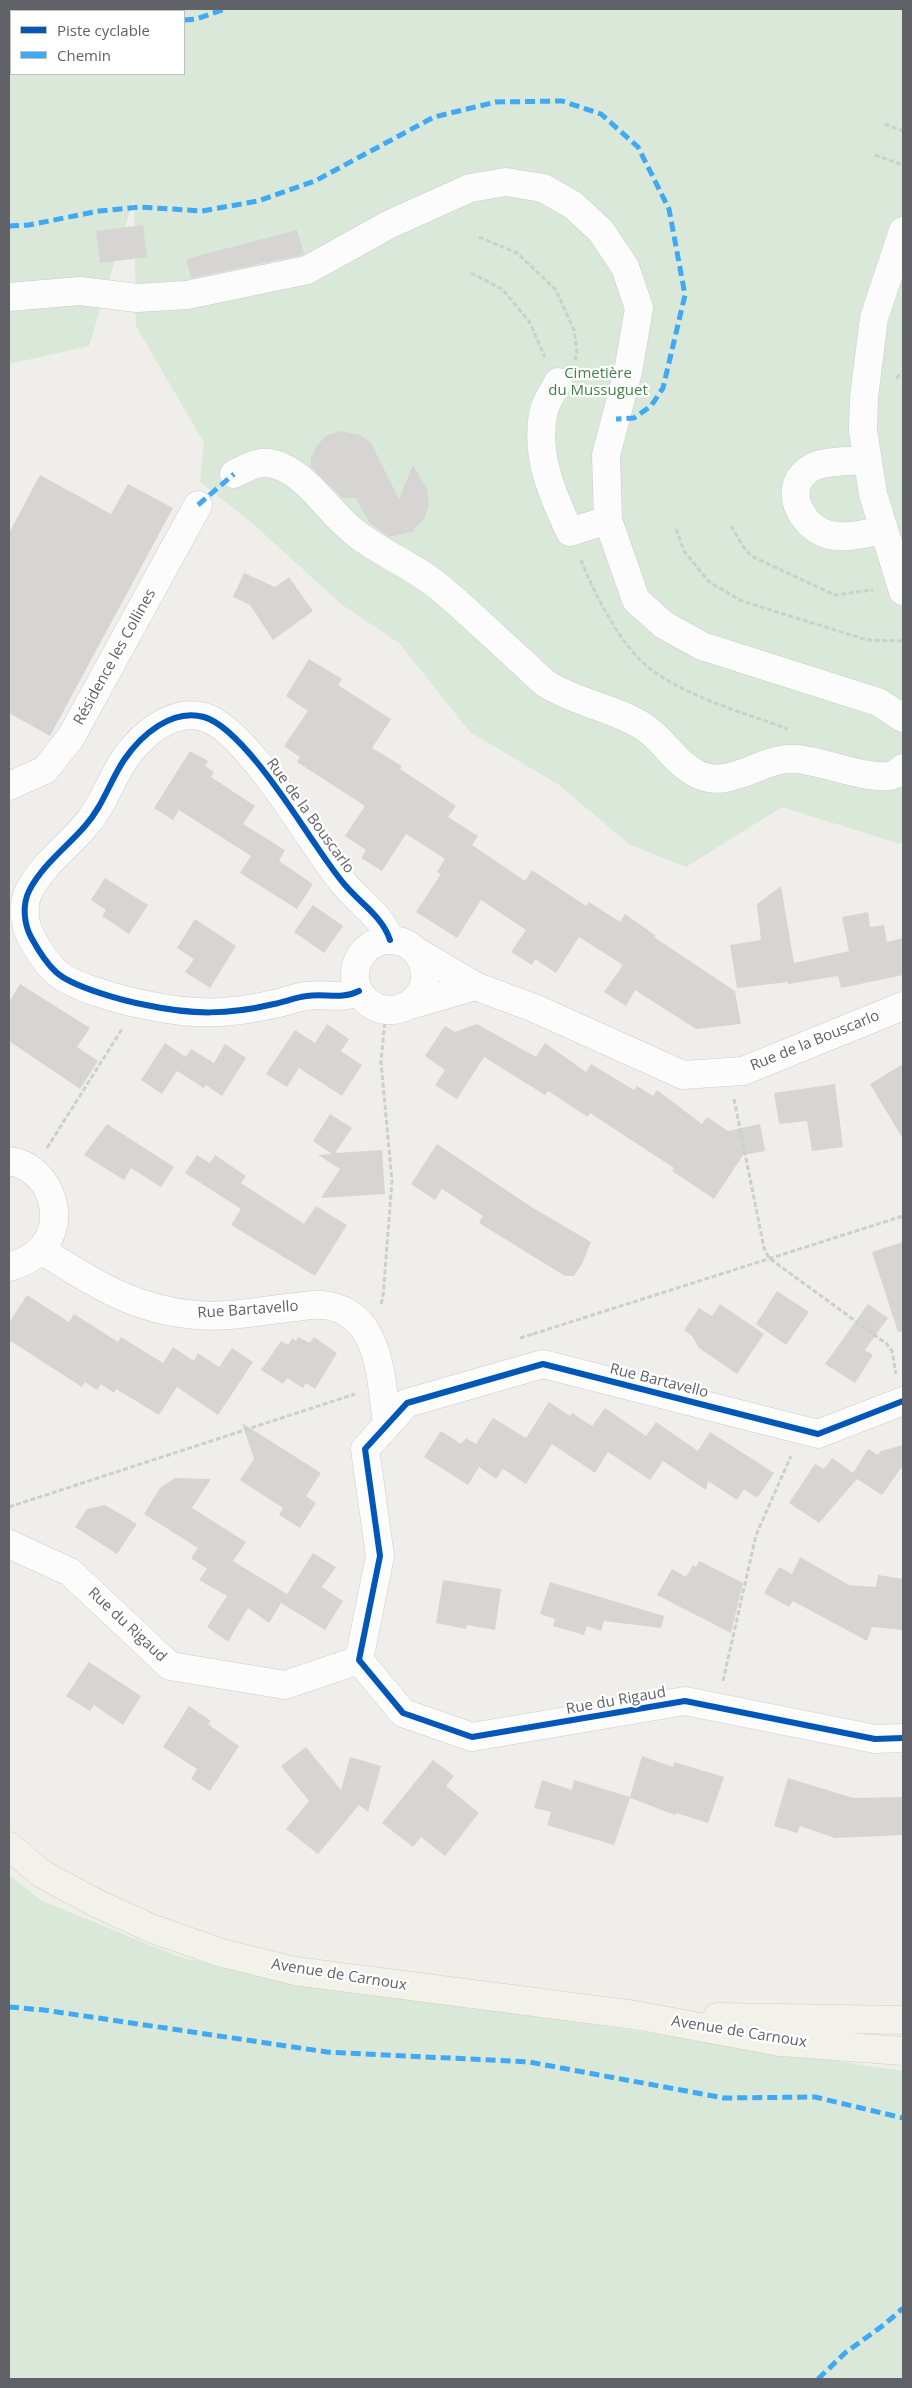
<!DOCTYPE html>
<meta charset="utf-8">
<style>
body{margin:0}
#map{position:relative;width:912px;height:2388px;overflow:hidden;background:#efeeea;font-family:"Open Sans",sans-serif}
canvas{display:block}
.frame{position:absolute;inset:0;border:10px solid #606267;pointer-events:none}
.legend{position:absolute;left:10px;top:10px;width:175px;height:65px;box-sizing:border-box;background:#fff;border:1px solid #bfc0c2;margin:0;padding:6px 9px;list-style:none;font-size:15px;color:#606267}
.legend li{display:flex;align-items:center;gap:10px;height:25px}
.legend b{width:25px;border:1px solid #bfc0c2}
</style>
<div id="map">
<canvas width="912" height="2388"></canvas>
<div class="frame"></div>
<ul class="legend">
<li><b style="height:6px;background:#0057b8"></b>Piste cyclable</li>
<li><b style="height:6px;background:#3fa9f5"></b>Chemin</li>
</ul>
</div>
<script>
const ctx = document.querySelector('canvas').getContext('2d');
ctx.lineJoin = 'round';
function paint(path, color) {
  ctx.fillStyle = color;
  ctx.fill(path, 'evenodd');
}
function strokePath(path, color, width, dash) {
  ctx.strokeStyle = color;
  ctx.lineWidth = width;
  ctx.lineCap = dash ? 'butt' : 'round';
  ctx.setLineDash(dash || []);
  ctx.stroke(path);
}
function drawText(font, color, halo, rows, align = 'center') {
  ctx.font = font + ' "Open Sans",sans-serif';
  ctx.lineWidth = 4.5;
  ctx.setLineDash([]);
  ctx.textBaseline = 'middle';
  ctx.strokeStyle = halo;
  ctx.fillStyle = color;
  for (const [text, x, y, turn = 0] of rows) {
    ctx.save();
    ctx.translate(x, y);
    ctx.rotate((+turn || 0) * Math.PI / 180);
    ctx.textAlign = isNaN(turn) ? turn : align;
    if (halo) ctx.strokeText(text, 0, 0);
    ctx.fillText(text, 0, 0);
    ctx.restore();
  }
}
paint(new Path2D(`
 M 9,9 L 903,9 L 903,841 L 900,844 L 782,807 L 686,867 L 629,844 L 559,785 L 470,732 L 399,643 L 341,604 L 252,523 L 200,482 L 204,443 L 136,326 L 134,198 L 89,346 L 9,364 ZM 11,11 L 184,11 L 184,74 L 11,74 Z
 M 9,1875 L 42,1901 L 182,1958 L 314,1982 L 903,2071 L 903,2379 L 9,2379 Z`), '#dae8d9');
paint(new Path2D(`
 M 143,225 L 147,257 L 100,263 L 96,231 Z
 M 297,230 L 304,254 L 302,255 L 191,278 L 186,259 Z
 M 341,431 L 360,435 L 371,443 L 399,499 L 413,465 L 427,489 L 429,505 L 424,519 L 414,529 L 415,531 L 389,537 L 386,535 L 369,522 L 356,498 L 342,498 L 311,467 L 311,458 L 318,444 L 326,436 Z
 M 40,475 L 111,514 L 128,484 L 173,508 L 50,736 L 9,713 L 9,533 Z
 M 244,573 L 275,587 L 289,577 L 313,611 L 273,640 L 250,605 L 233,597 Z
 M 309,659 L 342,679 L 338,685 L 391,719 L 372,748 L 402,766 L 400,769 L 456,806 L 448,817 L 478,836 L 472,845 L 525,881 L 532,870 L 586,906 L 589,902 L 620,922 L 625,914 L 655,935 L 654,937 L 735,991 L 741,1024 L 696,1029 L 635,990 L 626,1006 L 604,992 L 623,965 L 579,937 L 556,973 L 535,959 L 532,965 L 511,952 L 526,930 L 481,900 L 457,938 L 416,912 L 441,874 L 437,872 L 445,859 L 406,834 L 382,871 L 361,858 L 366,850 L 345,836 L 365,806 L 297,762 L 300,757 L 284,746 L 308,711 L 286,696 Z
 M 190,751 L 208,761 L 205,766 L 214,772 L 211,777 L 255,806 L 243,824 L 285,850 L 279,861 L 313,884 L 297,909 L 240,873 L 251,856 L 179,810 L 173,820 L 154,808 Z
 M 105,878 L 148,905 L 129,934 L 102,916 L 106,910 L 91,900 Z
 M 781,886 L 794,963 L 849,951 L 842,917 L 868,912 L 870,927 L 884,925 L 887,942 L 903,938 L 903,975 L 841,988 L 838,976 L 788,984 L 788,982 L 737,988 L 730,945 L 761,940 L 757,904 Z
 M 313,905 L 343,926 L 324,953 L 294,932 Z
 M 195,919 L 236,946 L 210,988 L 185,972 L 194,959 L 177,948 Z
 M 20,984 L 90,1028 L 77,1047 L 98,1061 L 80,1089 L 9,1041 L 9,1002 Z
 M 327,1024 L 349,1039 L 341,1051 L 362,1065 L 342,1096 L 299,1068 L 287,1087 L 266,1074 L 295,1030 L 315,1043 Z
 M 477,1024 L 536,1057 L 545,1043 L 586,1072 L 591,1064 L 634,1090 L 637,1086 L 653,1096 L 657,1090 L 702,1124 L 707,1117 L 728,1131 L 760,1124 L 765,1151 L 743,1155 L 714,1199 L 672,1171 L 674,1168 L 590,1113 L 588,1117 L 548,1091 L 545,1095 L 484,1057 L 457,1099 L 435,1085 L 445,1070 L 425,1056 L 445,1026 L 455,1032 Z
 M 165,1043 L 186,1057 L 162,1094 L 141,1080 Z
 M 225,1044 L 246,1058 L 222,1096 L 206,1085 L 204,1088 L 177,1071 L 191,1049 L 214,1063 Z
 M 903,1064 L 903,1139 L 870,1084 Z
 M 835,1084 L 843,1147 L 812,1151 L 807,1121 L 779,1124 L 774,1093 Z
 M 330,1114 L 352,1128 L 335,1153 L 382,1150 L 385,1194 L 321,1198 L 340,1169 L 318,1155 L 332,1154 L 313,1141 Z
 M 107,1124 L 174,1167 L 161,1187 L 131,1168 L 124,1180 L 84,1155 Z
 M 437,1144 L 533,1208 L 591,1242 L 582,1264 L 574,1276 L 565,1276 L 479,1223 L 483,1216 L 442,1189 L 435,1200 L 411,1184 Z
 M 197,1155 L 210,1163 L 215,1155 L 246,1176 L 241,1183 L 304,1224 L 316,1206 L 347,1225 L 315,1276 L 231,1225 L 241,1209 L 185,1173 Z
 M 903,1242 L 903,1331 L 898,1332 L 872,1252 Z
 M 777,1291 L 809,1312 L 786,1345 L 756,1324 Z
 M 27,1295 L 69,1322 L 74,1314 L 118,1342 L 121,1337 L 163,1363 L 173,1347 L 194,1361 L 198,1353 L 219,1367 L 232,1348 L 253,1362 L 218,1415 L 177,1387 L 159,1415 L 116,1389 L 114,1393 L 101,1384 L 97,1390 L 85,1382 L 82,1387 L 9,1340 L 9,1323 Z
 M 720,1304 L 764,1334 L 737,1374 L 699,1348 L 692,1336 L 684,1330 L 699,1308 L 712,1316 Z
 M 868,1304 L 888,1318 L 865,1350 L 873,1355 L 855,1383 L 825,1364 Z
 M 298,1337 L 310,1343 L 314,1337 L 337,1353 L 315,1389 L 306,1383 L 303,1388 L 287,1378 L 283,1384 L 261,1370 L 281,1341 L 288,1345 L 292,1338 L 296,1341 Z
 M 549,1402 L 570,1416 L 572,1413 L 592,1426 L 605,1408 L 646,1436 L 656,1422 L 698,1451 L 710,1432 L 774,1473 L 757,1498 L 744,1489 L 737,1500 L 708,1481 L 706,1490 L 663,1461 L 650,1480 L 608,1452 L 595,1473 L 552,1444 L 526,1484 L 503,1469 L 496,1479 L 479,1467 L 468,1485 L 424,1457 L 441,1431 L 461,1444 L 466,1438 L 476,1444 L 493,1418 L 526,1438 Z
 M 242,1423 L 321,1473 L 306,1496 L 316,1503 L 300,1528 L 279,1515 L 283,1508 L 240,1480 L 254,1459 Z
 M 903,1445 L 903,1465 L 882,1495 L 857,1479 L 819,1523 L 789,1503 L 815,1464 L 824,1469 L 832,1458 L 853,1473 L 868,1449 L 878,1455 L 881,1451 Z
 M 175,1478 L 211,1479 L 192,1508 L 246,1542 L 233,1561 L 287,1594 L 313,1553 L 336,1567 L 322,1587 L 343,1601 L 325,1630 L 281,1603 L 269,1623 L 248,1608 L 228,1642 L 207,1627 L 227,1596 L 199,1580 L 207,1569 L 191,1558 L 198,1548 L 144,1514 L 160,1488 Z
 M 105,1505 L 137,1524 L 117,1554 L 75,1527 L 87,1509 Z
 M 800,1557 L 849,1585 L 876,1587 L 878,1575 L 903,1579 L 903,1630 L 872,1627 L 867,1641 L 793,1601 L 789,1607 L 764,1593 L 779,1567 L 792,1574 Z
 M 699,1561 L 743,1583 L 731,1633 L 657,1595 L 672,1569 L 686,1577 L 693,1565 L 696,1567 Z
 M 443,1580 L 501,1589 L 495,1630 L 467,1625 L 466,1629 L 436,1623 Z
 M 550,1582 L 664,1616 L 661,1628 L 604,1621 L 601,1631 L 587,1626 L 584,1635 L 553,1626 L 555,1619 L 540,1614 Z
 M 89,1662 L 141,1696 L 123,1725 L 94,1705 L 90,1711 L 66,1696 Z
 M 189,1706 L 211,1721 L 208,1724 L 239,1746 L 210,1791 L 191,1779 L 197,1769 L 163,1747 Z
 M 306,1747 L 341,1790 L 350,1757 L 381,1766 L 368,1812 L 359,1805 L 318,1854 L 286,1829 L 309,1801 L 281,1766 Z
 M 642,1756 L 673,1767 L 674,1762 L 724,1777 L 708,1823 L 676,1813 L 675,1815 L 630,1798 L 614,1845 L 547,1825 L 551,1812 L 534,1808 L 542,1780 L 572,1790 L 574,1780 L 630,1797 Z
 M 433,1760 L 454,1776 L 446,1786 L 479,1813 L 445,1856 L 421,1837 L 413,1847 L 382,1823 Z
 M 788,1778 L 853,1798 L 903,1797 L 903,1835 L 835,1838 L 800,1826 L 797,1833 L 774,1826 Z`), '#d6d5d3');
const minor = new Path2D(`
 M 903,231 L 874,318 L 864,397 L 863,430 L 873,494 L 903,591
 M 9,297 L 80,291 L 137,298 L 187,295 L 307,270 L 390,224 L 470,188 L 506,182 L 543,188 L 573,205 L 601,231 L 625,267 L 639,308 L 628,372 L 606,455 L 608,520 L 636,600 L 664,625 L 702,646 L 878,702 L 903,718
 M 558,382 C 554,390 547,400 544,410 C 534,453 552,494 570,532 L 608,520
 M 867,460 C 853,461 824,461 813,467 C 779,484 800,528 830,535 C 848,539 867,533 884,530
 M 234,474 C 251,465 263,458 282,467 C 312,480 331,516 358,535 C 383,554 413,566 438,586 C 466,609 493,636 520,660 C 530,668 539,680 550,686 C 580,704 615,708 644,727 C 664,740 675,763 697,774 C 730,791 763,756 796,759 C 823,761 864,779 890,776 C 894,775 900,771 903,768
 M 9,786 L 45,770 L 71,737 L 198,505
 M355 975a35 35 0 1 1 70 0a35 35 0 1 1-70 0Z
 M 475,986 L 534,1008 L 683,1075 L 743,1071 L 903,1006
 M 359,991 C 341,1000 325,993 307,996 C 296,997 285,1002 274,1004 C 228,1015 192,1015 146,1005 C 124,1001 72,987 56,972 C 45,962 38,950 31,937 C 24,924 22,905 29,891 C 42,865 67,847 85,826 C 103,806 110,781 124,760 C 141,735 172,708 204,717 C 239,727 290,807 311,838 C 322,854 333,871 345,885 C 361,904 382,916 390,940
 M 410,1005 L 475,986 L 416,951
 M 9,1161 C 50,1166 70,1222 39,1251 C 30,1260 20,1264 9,1267
 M 41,1250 C 92,1282 135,1311 197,1315 C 230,1318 264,1310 296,1307 C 304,1306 314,1304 322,1305 C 342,1306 359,1318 368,1335 C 382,1360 383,1396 387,1424
 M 9,1544 L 70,1572 L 170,1666 L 285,1685 L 359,1660
 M 359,1660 L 380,1556 L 365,1449 L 407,1403 L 543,1364 L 818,1434 L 903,1401
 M 359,1660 L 403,1713 L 472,1737 L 685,1701 L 875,1739 L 903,1738`);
const major = new Path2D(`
 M 9,1846 L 42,1874 L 98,1904 L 153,1929 L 222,1953 L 295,1971 L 635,2015 L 780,2042 L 903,2051
 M 717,2017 L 903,2020`);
strokePath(minor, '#cccccb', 29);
strokePath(major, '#d4cfbb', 29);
strokePath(new Path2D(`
 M 885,124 L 903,131
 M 875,155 L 903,165
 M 479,237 L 517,253 L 556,290 L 574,330 L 577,353 L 575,360
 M 471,273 L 502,289 L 529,321 L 545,357
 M 896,378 L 903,372
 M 731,526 L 746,551 L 753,557 L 835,595 L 873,590
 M 676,529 L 684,551 L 709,582 L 742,601 L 867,640 L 903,641
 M 581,560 C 595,595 622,649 653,671 C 693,699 742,712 788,729
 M 734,1099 L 764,1248 L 769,1258 L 887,1344 L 892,1351 L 896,1374
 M 47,1148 L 122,1029
 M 381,1304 L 383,1297 L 392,1181 L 381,1062 L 385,1020
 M 533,1334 L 903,1216
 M 520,1338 L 533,1334
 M 9,1507 L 355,1394
 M 723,1681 L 756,1535 L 791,1456`), '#cbcfcd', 3, [5, 2.5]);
strokePath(minor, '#fdfcfc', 28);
strokePath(major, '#f2f2ea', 28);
strokePath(new Path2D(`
 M 184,20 L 196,19 L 225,9
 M 9,41 L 11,40
 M 9,226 L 29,225 L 99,211 L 139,207 L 202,211 L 258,201 L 315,181 L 434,117 L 496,102 L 562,101 L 601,114 L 638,147 L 669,209 L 685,295 L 663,388 L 651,406 L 634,418 L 616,419
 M 198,505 L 234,474
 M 9,2007 L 44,2010 L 327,2052 L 529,2062 L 724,2098 L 815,2097 L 903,2118
 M 818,2379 L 845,2353 L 885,2324 L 903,2308`), '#3fa9f5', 5, [10, 5]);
strokePath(new Path2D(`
 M 359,991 C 341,1000 325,993 307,996 C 296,997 285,1002 274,1004 C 228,1015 192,1015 146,1005 C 124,1001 72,987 56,972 C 45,962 38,950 31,937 C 24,924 22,905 29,891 C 42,865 67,847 85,826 C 103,806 110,781 124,760 C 141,735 172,708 204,717 C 239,727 290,807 311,838 C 322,854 333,871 345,885 C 361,904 382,916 390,940
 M 903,1401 L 818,1434 L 543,1364 L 407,1403 L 365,1449 L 380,1556 L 359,1660 L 403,1713 L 472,1737 L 685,1701 L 875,1739 L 903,1738`), '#0057b8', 6);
drawText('15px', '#41844b', '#fff', [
 ["Cimetière",598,374],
 ["du Mussuguet",598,391]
]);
drawText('15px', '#606267', '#fff', [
 ["Résidence les Collines",115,657,-61],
 ["Rue de la Bouscarlo",310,816,54],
 ["Rue de la Bouscarlo",815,1041,-22],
 ["Rue Bartavello",248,1310,-4],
 ["Rue Bartavello",659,1381,14],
 ["Rue du Rigaud",127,1625,43],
 ["Rue du Rigaud",616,1701,-10],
 ["Avenue de Carnoux",339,1975,9],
 ["Avenue de Carnoux",739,2032,9]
]);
</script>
